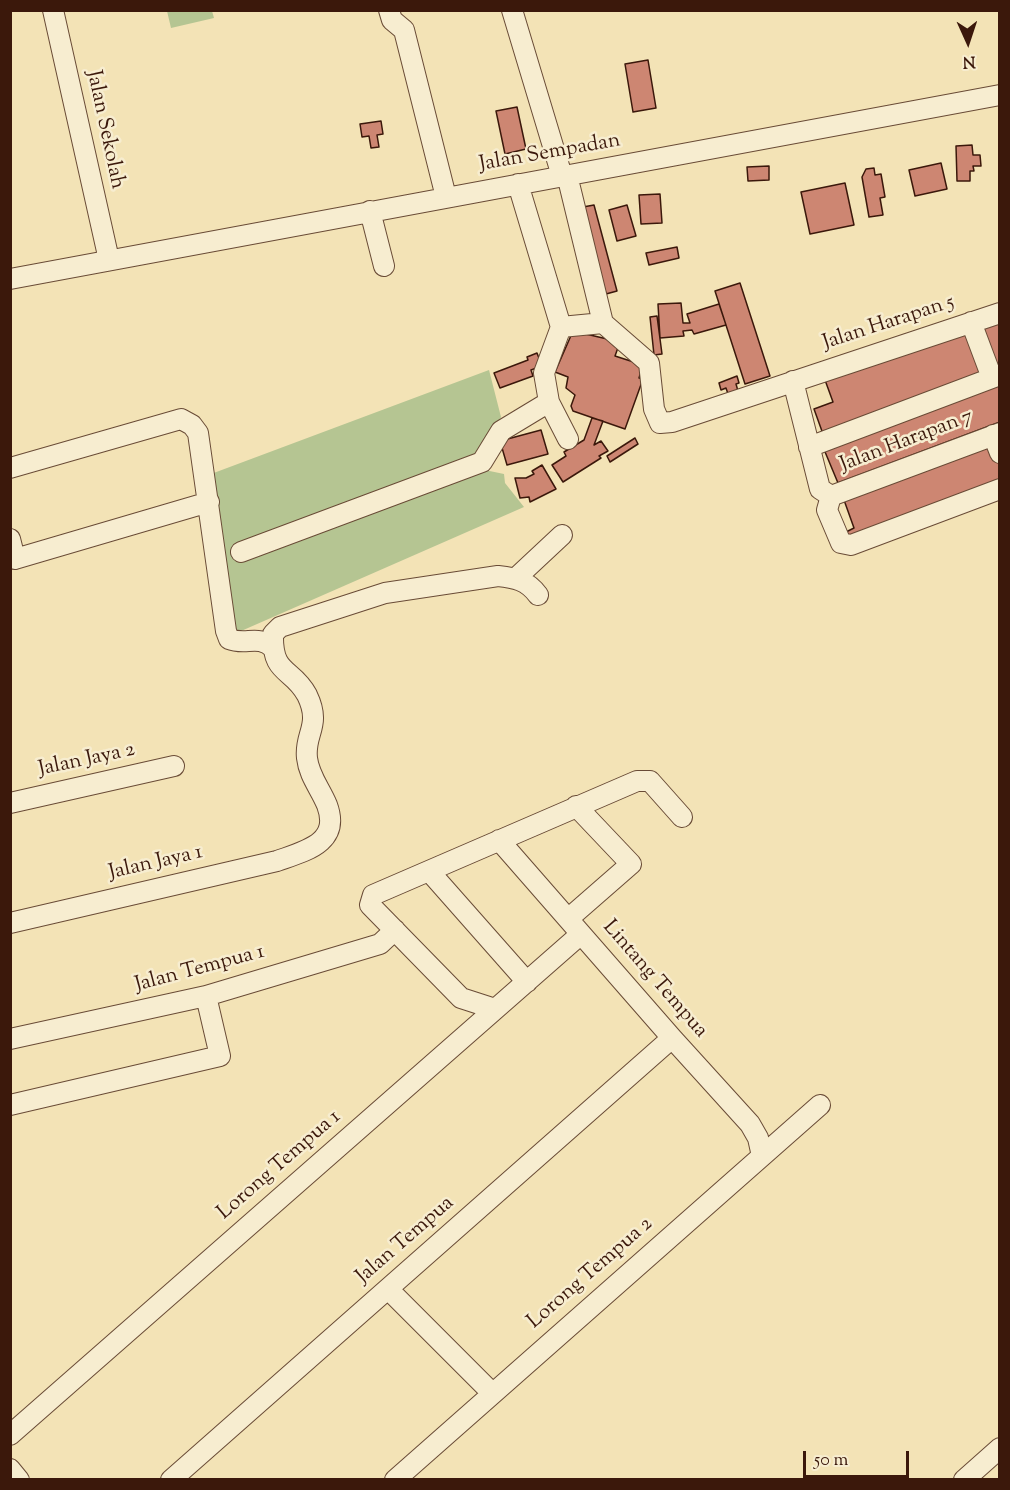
<!DOCTYPE html>
<style>
body{margin:0}
#map{position:relative;width:1010px;height:1490px;overflow:hidden;background:#f3e3b6;font-family:"Sorts Mill Goudy",serif}
canvas{display:block}
.frame{position:absolute;inset:0;border:12px solid #3b180b;pointer-events:none}
.north{position:absolute;left:938px;top:12px;width:60px;height:60px;-webkit-text-stroke:4px #f7edd0;paint-order:stroke;rotate:177deg;font-size:16px;font-weight:700;line-height:24px;text-align:center;color:#3b180b}
.north::after{content:'';display:block;margin:auto;width:21px;height:27px;background:#3b180b;clip-path:polygon(50% 0,100% 100%,50% 72%,0 100%)}
.scale{position:absolute;left:803px;top:1451px;width:106px;height:27px;box-sizing:border-box;border:3px solid #3b180b;border-top:0;padding-left:8px;font-size:18px;line-height:21px;white-space:nowrap;color:#3b180b;-webkit-text-stroke:4px #f7edd0;paint-order:stroke}
</style>
<div id="map">
<canvas width="1010" height="1490"></canvas>
<div class="frame"></div>
<div class="north">N</div>
<div class="scale">50 m</div>
</div>
<script>
const ctx = document.querySelector('canvas').getContext('2d');
ctx.lineJoin = 'round';
function paint(path, color) {
  ctx.fillStyle = color;
  ctx.fill(path, 'evenodd');
}
function strokePath(path, color, width, dash) {
  ctx.strokeStyle = color;
  ctx.lineWidth = width;
  ctx.lineCap = dash ? 'butt' : 'round';
  ctx.setLineDash(dash || []);
  ctx.stroke(path);
}
function drawText(font, color, halo, rows, align = 'center') {
  ctx.font = font + ' "Sorts Mill Goudy",serif';
  ctx.lineWidth = 5;
  ctx.setLineDash([]);
  ctx.textBaseline = 'middle';
  ctx.strokeStyle = halo;
  ctx.fillStyle = color;
  for (const [text, x, y, turn = 0] of rows) {
    ctx.save();
    ctx.translate(x, y);
    ctx.rotate((+turn || 0) * Math.PI / 180);
    ctx.textAlign = isNaN(turn) ? turn : align;
    if (halo) ctx.strokeText(text, 0, 0);
    ctx.fillText(text, 0, 0);
    ctx.restore();
  }
}
paint(new Path2D(`
 M 167,11 L 212,11 L 214,18 L 171,28 Z
 M 489,370 L 501,417 L 488,445 L 480,469 L 504,474 L 505,483 L 524,507 L 232,635 L 211,474 Z`), '#b5c592');
const building = new Path2D(`
 M 648,60 L 656,108 L 633,112 L 625,64 Z
 M 517,107 L 526,149 L 505,154 L 496,111 Z
 M 381,121 L 383,134 L 377,135 L 379,147 L 371,148 L 369,136 L 362,137 L 360,124 Z
 M 972,145 L 973,155 L 980,155 L 981,166 L 973,166 L 974,171 L 970,171 L 970,181 L 957,181 L 956,146 Z
 M 941,163 L 947,189 L 915,196 L 909,170 Z
 M 769,166 L 769,180 L 748,181 L 747,167 Z
 M 874,168 L 875,175 L 881,174 L 885,197 L 880,198 L 883,215 L 869,217 L 862,177 L 866,169 Z
 M 845,183 L 854,225 L 810,234 L 801,192 Z
 M 660,194 L 662,223 L 641,224 L 639,195 Z
 M 594,205 L 617,291 L 606,294 L 583,207 Z
 M 627,205 L 636,236 L 617,241 L 609,210 Z
 M 677,247 L 679,258 L 649,265 L 646,253 Z
 M 740,283 L 770,376 L 745,384 L 715,291 Z
 M 681,303 L 683,323 L 690,323 L 687,314 L 719,304 L 726,325 L 694,334 L 692,330 L 683,331 L 684,336 L 660,338 L 658,304 Z
 M 657,316 L 662,354 L 654,355 L 650,317 Z
 M 1000,321 L 1000,368 L 996,369 L 981,328 Z
 M 573,331 L 620,342 L 615,356 L 643,365 L 639,378 L 643,379 L 625,429 L 573,411 L 571,406 L 575,395 L 566,388 L 568,377 L 555,372 Z
 M 968,331 L 983,374 L 823,434 L 814,409 L 833,402 L 825,380 Z
 M 537,353 L 542,366 L 531,370 L 533,376 L 500,388 L 494,373 L 528,360 L 527,357 Z
 M 737,376 L 739,383 L 736,384 L 738,391 L 728,394 L 726,388 L 721,390 L 719,383 Z
 M 1000,381 L 1000,422 L 838,483 L 823,447 Z
 M 592,418 L 603,421 L 594,445 L 601,441 L 608,451 L 599,456 L 601,458 L 563,482 L 552,465 L 566,456 L 564,452 L 584,440 Z
 M 541,430 L 548,454 L 507,465 L 500,441 Z
 M 635,438 L 638,444 L 610,462 L 607,456 Z
 M 992,445 L 1000,464 L 1000,482 L 848,538 L 846,532 L 854,528 L 844,500 Z
 M 542,465 L 556,489 L 530,502 L 529,497 L 520,498 L 515,478 L 526,478 L 534,474 L 532,471 Z`);
paint(building, '#cd8672');
strokePath(building, '#3b180b', 1.5);
const minor = new Path2D(`
 M 53,10 L 109,260
 M 389,10 L 392,20 L 404,30 L 446,197
 M 512,10 L 562,176
 M 567,175 L 603,323
 M 518,184 L 561,327 L 544,373 L 549,402 L 568,439
 M 370,211 L 384,266
 M 10,279 L 1000,95
 M 971,322 L 992,378
 M 561,327 L 603,323 L 649,363 L 654,409 L 660,423 L 672,422 L 1000,313
 M 793,381 L 820,489 L 831,496
 M 993,435 L 1000,453
 M 809,447 L 1000,375
 M 10,468 L 181,419 L 192,425 L 198,433 L 226,631 L 229,639 C 246,646 258,634 273,648
 M 831,496 L 827,510 L 841,543 L 851,545 L 1000,489
 M 831,496 L 1000,433
 M 10,539 L 15,559 L 209,502
 M 241,552 L 482,462 L 501,431 L 549,402
 M 516,578 L 562,535
 M 10,803 L 174,766
 M 499,840 L 672,1038 L 750,1124 L 758,1138 L 762,1156
 M 429,871 L 527,982
 M 568,919 L 631,864 L 576,806
 M 10,923 L 277,861 C 305,851 341,843 327,805 C 320,788 309,776 307,758 C 304,733 322,726 307,695 C 292,667 272,676 273,634 L 280,627 L 385,593 L 498,576 C 515,578 527,580 538,595
 M 495,1009 L 461,998 L 370,905 L 373,895 L 637,781 L 650,781 L 682,817
 M 10,1039 L 206,996 L 380,944 L 395,930
 M 10,1105 L 220,1056 L 206,996
 M 388,1289 L 492,1393
 M 10,1435 L 581,934
 M 10,1469 L 19,1480
 M 171,1480 L 672,1038
 M 395,1480 L 820,1105
 M 964,1480 L 1000,1448`);
strokePath(minor, '#694b36', 22);
strokePath(minor, '#f7edd0', 20);
drawText('21px', '#3b180b', '#f7edd0', [
 ["Jalan Sekolah",104,130,78],
 ["Jalan Sempadan",550,154,-10],
 ["Jalan Harapan 5",889,324,-18],
 ["Jalan Harapan 7",907,442,-21],
 ["Jalan Jaya 2",87,761,-12],
 ["Jalan Jaya 1",156,864,-13],
 ["Jalan Tempua 1",200,970,-15],
 ["Lintang Tempua",654,980,49],
 ["Lorong Tempua 1",280,1166,-41],
 ["Jalan Tempua",406,1241,-41],
 ["Lorong Tempua 2",591,1274,-41]
]);
</script>
